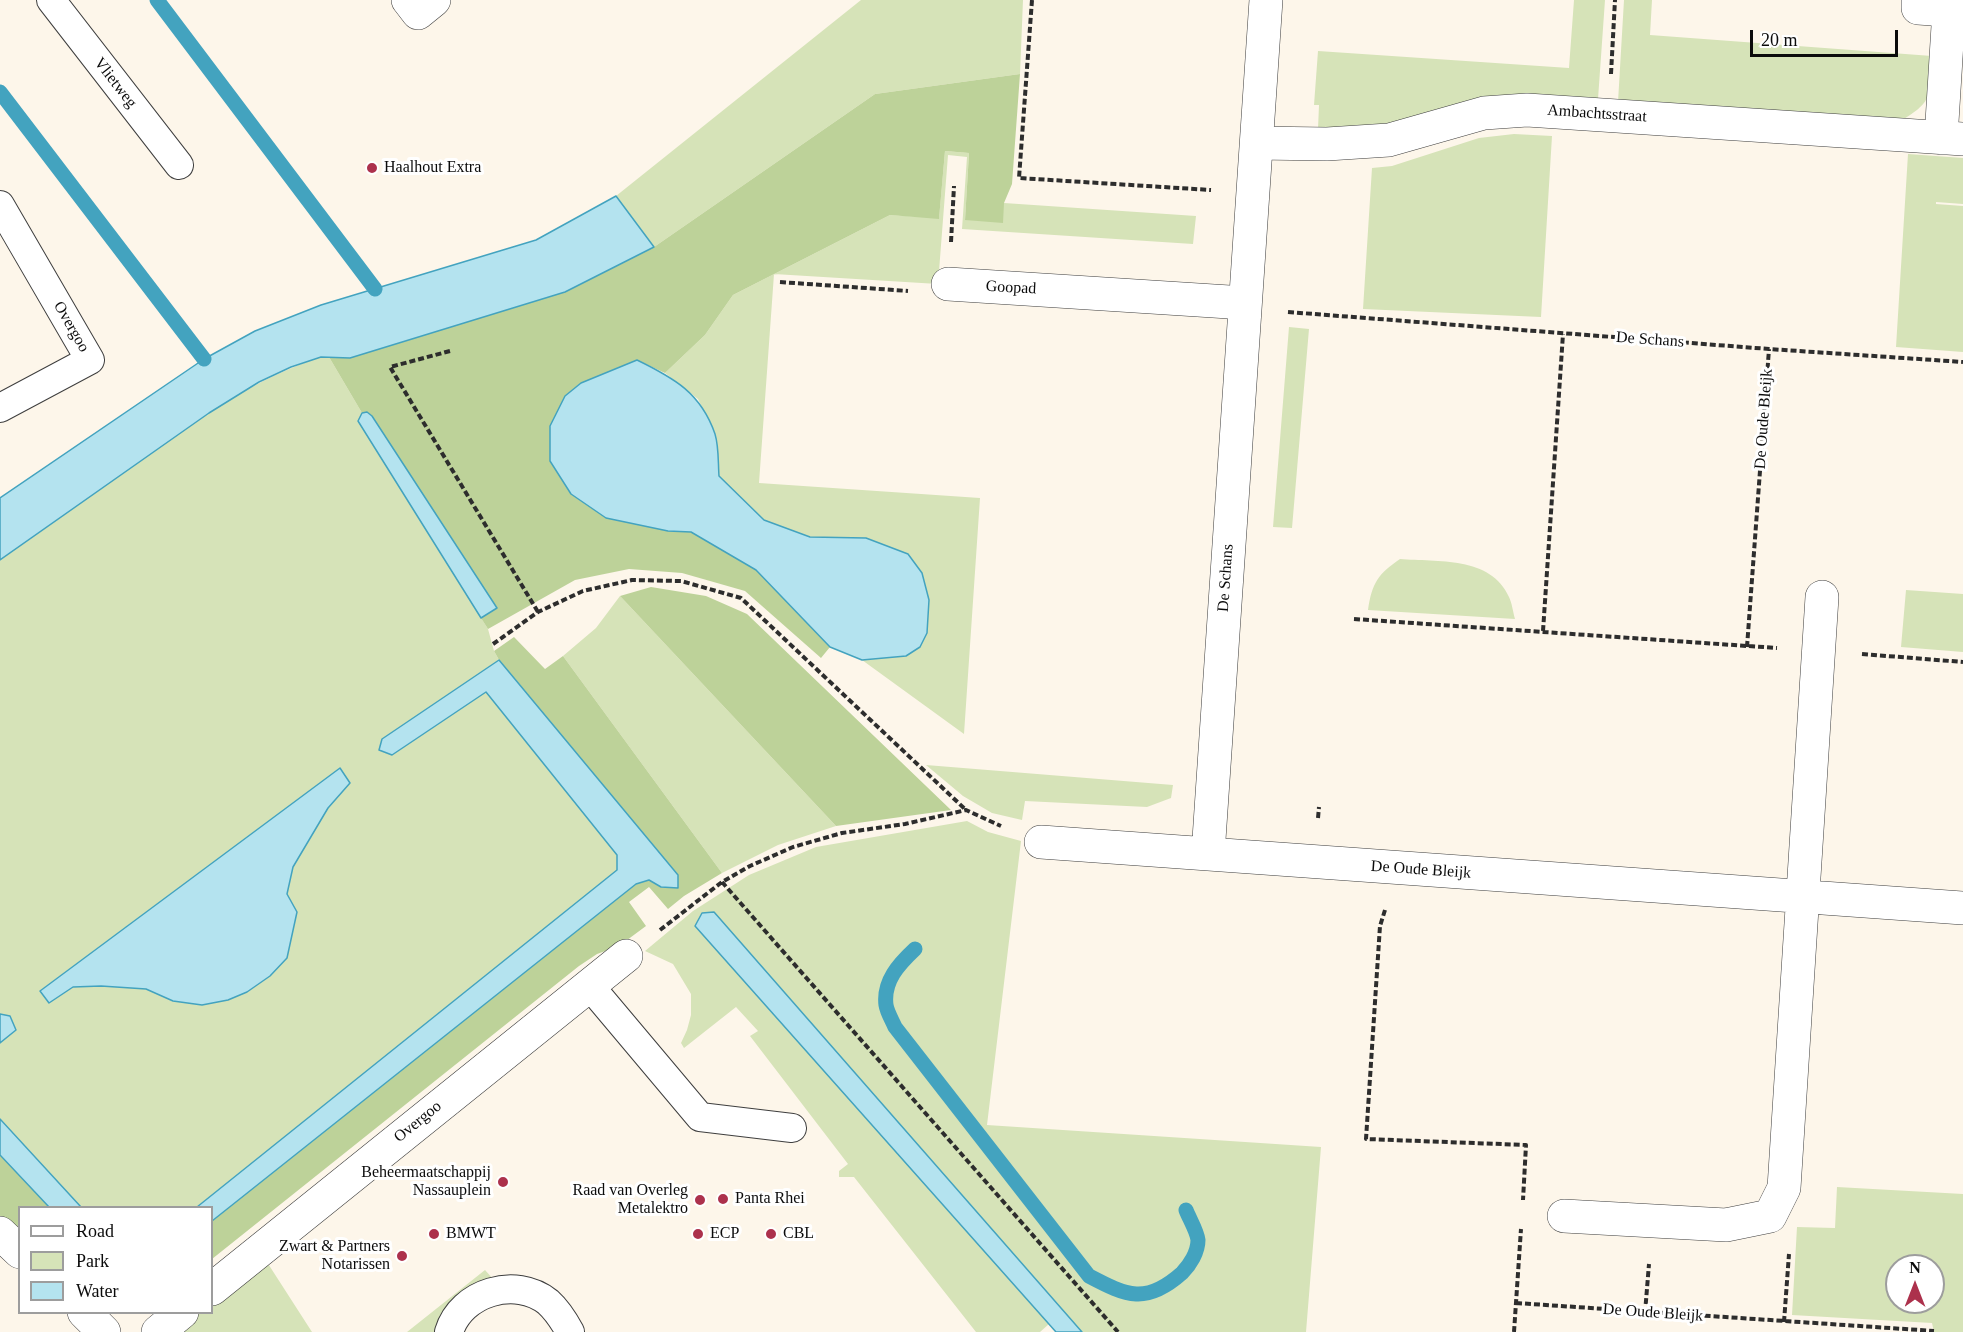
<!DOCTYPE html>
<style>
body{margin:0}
#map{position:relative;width:1963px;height:1332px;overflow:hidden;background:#fdf6ea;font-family:"Times New Roman",serif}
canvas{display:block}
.legend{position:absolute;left:18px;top:1206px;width:195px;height:108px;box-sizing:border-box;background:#fff;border:2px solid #9d9d9d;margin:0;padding:8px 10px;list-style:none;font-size:18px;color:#0b0b0b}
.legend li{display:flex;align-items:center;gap:12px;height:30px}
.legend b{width:30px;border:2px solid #9d9d9d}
.north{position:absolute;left:1885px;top:1254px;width:60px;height:60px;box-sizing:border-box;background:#fff;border:2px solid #9d9d9d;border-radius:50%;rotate:0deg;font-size:16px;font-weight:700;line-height:24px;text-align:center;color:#0b0b0b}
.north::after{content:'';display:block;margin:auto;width:21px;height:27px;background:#ac314c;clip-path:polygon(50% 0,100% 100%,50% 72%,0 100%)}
.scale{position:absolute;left:1750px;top:30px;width:148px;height:27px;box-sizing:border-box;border:3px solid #0b0b0b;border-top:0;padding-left:8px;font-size:18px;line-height:21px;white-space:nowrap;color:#0b0b0b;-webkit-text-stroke:4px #fff;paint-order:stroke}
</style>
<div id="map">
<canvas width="1963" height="1332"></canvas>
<ul class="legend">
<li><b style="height:8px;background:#fff"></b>Road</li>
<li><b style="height:16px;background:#d6e3b8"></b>Park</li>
<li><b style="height:16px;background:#b4e3ef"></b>Water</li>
</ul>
<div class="north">N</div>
<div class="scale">20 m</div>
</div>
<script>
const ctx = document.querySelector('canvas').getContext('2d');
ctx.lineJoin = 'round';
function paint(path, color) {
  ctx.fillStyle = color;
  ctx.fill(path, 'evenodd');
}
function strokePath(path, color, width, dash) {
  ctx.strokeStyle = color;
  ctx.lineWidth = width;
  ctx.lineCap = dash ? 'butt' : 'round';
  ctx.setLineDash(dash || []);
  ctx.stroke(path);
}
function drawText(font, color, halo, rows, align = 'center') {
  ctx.font = font + ' "Times New Roman",serif';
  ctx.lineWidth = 6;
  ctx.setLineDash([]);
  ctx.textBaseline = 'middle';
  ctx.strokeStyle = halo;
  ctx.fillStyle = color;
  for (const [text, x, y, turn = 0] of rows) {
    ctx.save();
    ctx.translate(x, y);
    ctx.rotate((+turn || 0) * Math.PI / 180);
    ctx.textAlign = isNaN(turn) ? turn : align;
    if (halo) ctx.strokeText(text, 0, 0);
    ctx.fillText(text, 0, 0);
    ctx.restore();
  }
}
paint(new Path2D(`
 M 861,0 L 1023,0 L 1020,74 L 875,94 L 654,247 L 616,196 Z
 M 1574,0 L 1605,0 L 1598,99 L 1373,129 L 1318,129 L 1319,105 L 1314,105 L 1318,51 L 1569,68 Z
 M 1624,0 L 1652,0 L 1650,35 L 1932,56 C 1929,93 1936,101 1900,121 L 1618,102 Z
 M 1514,134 L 1552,136 L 1541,317 L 1363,309 L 1372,168 L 1392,166 L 1479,138 Z
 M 945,151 L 969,153 L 965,220 L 1004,203 L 1196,216 L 1193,244 L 962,229 L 967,157 L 948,155 L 938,284 L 774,274 L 759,483 L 980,498 L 964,734 L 862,660 L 906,656 L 927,633 L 929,600 L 922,573 L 866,538 L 810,537 L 764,520 L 719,476 L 716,436 L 698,399 L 665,373 L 705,335 L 733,295 L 890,215 L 939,218 Z
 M 1908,154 L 1963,158 L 1963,204 L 1936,202 L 1936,204 L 1963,206 L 1963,352 L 1896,347 Z
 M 1289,327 L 1309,329 L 1292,528 L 1273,527 Z
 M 321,357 L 329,357 L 362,413 L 358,421 L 488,629 L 494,651 L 499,660 L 382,739 L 392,755 L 486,692 L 563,782 L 617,855 L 617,870 L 197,1207 L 81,1207 L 0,1119 L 0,1043 L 16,1030 L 10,1016 L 0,1014 L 0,560 C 49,526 98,491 146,457 C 204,416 253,379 321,357 ZM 340,768 L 350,783 L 328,808 L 293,867 L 287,894 L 297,912 L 287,958 L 247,992 L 228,1000 L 202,1005 L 173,1001 L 146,989 L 101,986 L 73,987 L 49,1003 L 41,990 Z
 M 1400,559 C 1437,562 1491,556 1509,597 C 1512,603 1513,612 1515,619 L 1368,610 C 1372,583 1378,574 1400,559 Z
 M 1906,590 L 1963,594 L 1963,652 L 1901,647 Z
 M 620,596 L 836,826 L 778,845 L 722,873 L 563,656 L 596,628 Z
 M 926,765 L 1173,785 L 1171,798 L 1147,807 L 1025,801 L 1022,820 L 992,813 L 963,796 Z
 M 967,821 L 988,832 L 1021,841 L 987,1125 L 1321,1147 L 1306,1332 L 1082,1332 L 714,912 L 702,913 L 695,926 L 1049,1324 L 1040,1332 L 976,1332 L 854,1177 L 839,1177 L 839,1171 L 848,1164 L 750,1036 L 758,1031 L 736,1007 L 684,1048 L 681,1043 L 687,1030 L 691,1015 L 691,994 L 673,964 L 645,951 L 693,911 L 749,875 L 816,847 Z
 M 1837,1187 L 1963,1194 L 1963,1332 L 1934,1332 L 1932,1323 L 1792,1315 L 1797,1227 L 1835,1228 ZM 1897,1266 L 1933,1266 L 1933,1302 L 1897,1302 Z
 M 265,1259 L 312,1332 L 171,1332 L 196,1313 L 212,1312 L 212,1301 Z
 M 485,1270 L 494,1280 L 439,1332 L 407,1332 Z`), '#d6e3b8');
paint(new Path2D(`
 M 1020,74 L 1012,184 L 1004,203 L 1003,223 L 965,220 L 969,153 L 945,151 L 939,219 L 890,215 L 733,295 L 705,335 L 665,373 L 637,360 L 581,383 L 565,396 L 668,531 L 691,532 L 756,570 L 830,647 L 821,658 L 745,591 L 682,573 L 629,569 L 575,580 L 488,629 L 481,618 L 497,608 L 372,416 L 367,412 L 362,413 L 329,357 L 350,358 L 565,292 L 654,247 L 875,94 Z
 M 651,587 L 706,596 L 747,614 L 951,810 L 836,826 L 620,596 Z
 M 514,637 L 545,669 L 563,656 L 722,873 L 684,896 L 668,909 L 649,887 L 629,902 L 646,926 L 619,946 L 597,954 L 579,966 L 212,1259 L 212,1221 L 636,884 L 649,880 L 661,887 L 678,888 L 678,875 L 499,660 L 494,651 Z
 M 0,1153 L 49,1207 L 20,1208 L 19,1235 L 0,1216 Z`), '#bdd299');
const water = new Path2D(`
 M 616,196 L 654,247 L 565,292 L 350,358 L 321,357 L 291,367 L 259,382 L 209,413 L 0,560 L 0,498 L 204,359 L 255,331 L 321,305 L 536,240 Z
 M 637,360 C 674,378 701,393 715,434 C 719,447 718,463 719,476 L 764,520 L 810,537 L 866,538 L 908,554 L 922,573 L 929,600 L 927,633 L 920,647 L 906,656 L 862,660 L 830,647 L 756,570 L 691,532 L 668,531 L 606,518 L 571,494 L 550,461 L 550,426 L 565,396 L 581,383 Z
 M 367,412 L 372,416 L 497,608 L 481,618 L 358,421 L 362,413 Z
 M 499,660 L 678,875 L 678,888 L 661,887 L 649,880 L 636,884 L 212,1221 L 212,1208 L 197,1207 L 617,870 L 617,855 L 486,692 L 392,755 L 379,750 L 382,739 Z
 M 340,768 L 350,783 L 328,808 L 293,867 L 287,894 L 297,912 L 287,958 L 270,976 L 247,992 L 228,1000 L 202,1005 L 173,1001 L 146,989 L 101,986 L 73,987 L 49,1003 L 40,991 Z
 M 714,912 L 1082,1332 L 1056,1332 L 695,926 L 702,913 Z
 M 0,1014 L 10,1016 L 16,1030 L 0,1043 Z
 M 0,1119 L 81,1207 L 49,1207 L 0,1155 Z`);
paint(water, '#b4e3ef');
strokePath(water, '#43a3bf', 1.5);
strokePath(new Path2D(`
 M 157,0 L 375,289
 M 0,92 L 204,359
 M 915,949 C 899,964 883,981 886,1005 C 887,1012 892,1020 895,1027 L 1089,1276 C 1127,1296 1146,1305 1182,1273 C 1190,1265 1198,1252 1198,1240 C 1197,1231 1189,1218 1186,1210`), '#43a3bf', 15);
const service = new Path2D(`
 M 51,0 L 179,165
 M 0,205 L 90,360 L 0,408
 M 589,985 L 700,1117 L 792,1128
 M 449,1332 C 461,1292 516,1276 548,1302 C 558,1311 564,1321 570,1332`);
const minor = new Path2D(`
 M 408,0 L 418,13 L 434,0
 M 1918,0 L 1918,8 L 1963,11
 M 1941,138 L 1949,10
 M 1257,143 L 1327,144 L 1389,140 L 1484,113 L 1527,110 L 1963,139
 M 948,284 L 1245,303
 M 1041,842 L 1963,908
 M 1208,854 L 1266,0
 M 1564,1216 L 1726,1225 L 1770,1216 L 1784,1188 L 1822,597
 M 0,1233 L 20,1252
 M 212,1289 L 626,956
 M 84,1312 L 104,1332
 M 158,1332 L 182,1312`);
strokePath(service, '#3e3e3e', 30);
strokePath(minor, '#3e3e3e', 34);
strokePath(new Path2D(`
 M 1032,0 L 1019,178 L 1211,190
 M 1611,74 L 1615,0
 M 951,242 L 954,186
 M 780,282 L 908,291
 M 1288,312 L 1769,349 L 1963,362
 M 450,351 L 390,367 L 538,612
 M 1354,619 L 1777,648
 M 1543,631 L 1563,334
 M 493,644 L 538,612 L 583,591 L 632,580 L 681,581 L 741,598 L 966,810
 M 1747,647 L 1769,349
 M 1862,654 L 1963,662
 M 1318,818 L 1319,807
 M 722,882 L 1118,1332
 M 1385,910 L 1380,926 L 1366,1139 L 1526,1145 L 1523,1200
 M 660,930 L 722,882 L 750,866 L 793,847 L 842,833 L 905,824 L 966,810 L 1001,826
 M 1516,1303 L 1934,1331
 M 1645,1313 L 1649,1264
 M 1784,1322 L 1789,1254
 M 1514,1332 L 1521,1229`), '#2d2d2d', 4, [6, 3]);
strokePath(service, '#fff', 28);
strokePath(minor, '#fff', 33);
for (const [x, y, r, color] of [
 [372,168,6,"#ac314c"],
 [503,1182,6,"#ac314c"],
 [723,1199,6,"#ac314c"],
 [700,1200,6,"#ac314c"],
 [434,1234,6,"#ac314c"],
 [698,1234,6,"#ac314c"],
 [771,1234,6,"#ac314c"],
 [402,1256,6,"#ac314c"]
]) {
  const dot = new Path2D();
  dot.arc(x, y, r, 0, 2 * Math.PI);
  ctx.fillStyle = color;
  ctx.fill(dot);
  strokePath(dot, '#fff', 2);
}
drawText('16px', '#0b0b0b', '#fff', [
 ["Vlietweg",115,83,52],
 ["Ambachtsstraat",1597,114,4],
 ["Goopad",1011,288,3],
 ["Overgoo",71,327,60],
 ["De Schans",1650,340,4],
 ["De Oude Bleijk",1764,419,-86],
 ["De Schans",1226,578,-86],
 ["De Oude Bleijk",1421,870,4],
 ["Overgoo",418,1122,-39],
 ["De Oude Bleijk",1653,1313,4]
]);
drawText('16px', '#0b0b0b', '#fff', [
 ["Haalhout Extra",384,168],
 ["Beheermaatschappij",491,1173,"right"],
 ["Nassauplein",491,1191,"right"],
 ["Raad van Overleg",688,1191,"right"],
 ["Metalektro",688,1209,"right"],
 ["Panta Rhei",735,1199],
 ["BMWT",446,1234],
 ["ECP",710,1234],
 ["CBL",783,1234],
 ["Zwart & Partners",390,1247,"right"],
 ["Notarissen",390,1265,"right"]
], 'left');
</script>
